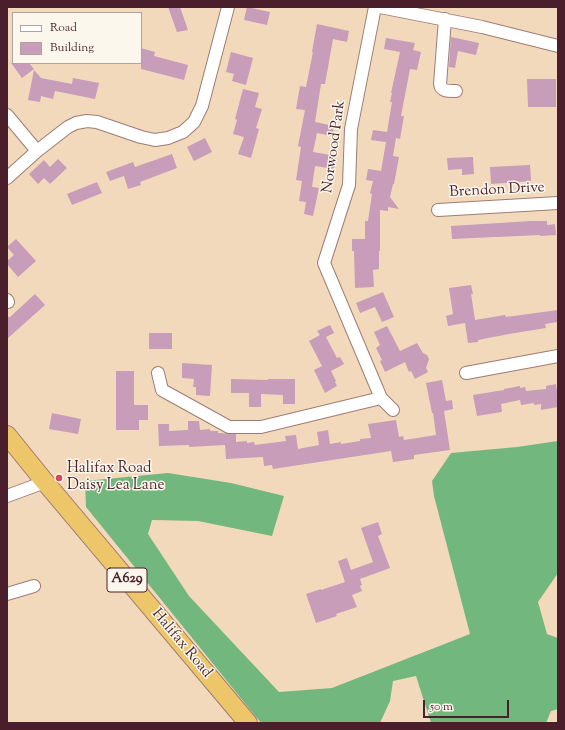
<!DOCTYPE html>
<style>
body{margin:0}
#map{position:relative;width:565px;height:730px;overflow:hidden;background:#f3d9bb;font-family:"Sorts Mill Goudy",serif}
canvas{display:block}
.frame{position:absolute;inset:0;border:8px solid #4a1f2b;pointer-events:none}
.legend{position:absolute;left:12px;top:12px;width:130px;height:52px;box-sizing:border-box;background:#fbf7ec;border:1px solid #b4a19f;margin:0;padding:5px 7px;list-style:none;font-size:12px;color:#4a1f2b}
.legend li{display:flex;align-items:center;gap:8px;height:20px}
.legend b{width:20px;border:1px solid #b4a19f}
.scale{position:absolute;left:423px;top:700px;width:86px;height:18px;box-sizing:border-box;border:2px solid #4a1f2b;border-top:0;padding-left:5px;font-size:12px;line-height:14px;white-space:nowrap;color:#4a1f2b;-webkit-text-stroke:3px #fbf7ec;paint-order:stroke}
</style>
<div id="map">
<canvas width="565" height="730"></canvas>
<div class="frame"></div>
<ul class="legend">
<li><b style="height:5px;background:#fff"></b>Road</li>
<li><b style="height:11px;background:#c79db9"></b>Building</li>
</ul>
<div class="scale">50 m</div>
</div>
<script>
const ctx = document.querySelector('canvas').getContext('2d');
ctx.lineJoin = 'round';
function paint(path, color) {
  ctx.fillStyle = color;
  ctx.fill(path, 'evenodd');
}
function strokePath(path, color, width, dash) {
  ctx.strokeStyle = color;
  ctx.lineWidth = width;
  ctx.lineCap = dash ? 'butt' : 'round';
  ctx.setLineDash(dash || []);
  ctx.stroke(path);
}
function drawText(font, color, halo, rows, align = 'center') {
  ctx.font = font + ' "Sorts Mill Goudy",serif';
  ctx.lineWidth = 3;
  ctx.setLineDash([]);
  ctx.textBaseline = 'middle';
  ctx.strokeStyle = halo;
  ctx.fillStyle = color;
  for (const [text, x, y, turn = 0] of rows) {
    ctx.save();
    ctx.translate(x, y);
    ctx.rotate((+turn || 0) * Math.PI / 180);
    ctx.textAlign = isNaN(turn) ? turn : align;
    if (halo) ctx.strokeText(text, 0, 0);
    ctx.fillText(text, 0, 0);
    ctx.restore();
  }
}
paint(new Path2D(`
 M 558,441 L 558,573 L 538,602 L 547,634 L 558,638 L 558,709 L 551,711 L 546,723 L 431,723 L 416,676 L 393,681 L 390,701 L 380,723 L 261,723 L 86,507 L 85,481 L 168,473 L 231,483 L 284,496 L 272,536 L 198,521 L 152,520 L 148,534 L 189,596 L 279,692 L 332,688 L 470,634 L 434,496 L 432,481 L 451,453 L 517,447 Z`), '#72b87e');
paint(new Path2D(`
 M 168,7 L 180,7 L 188,30 L 177,32 Z
 M 247,7 L 270,12 L 267,25 L 244,20 Z
 M 317,24 L 349,31 L 347,42 L 333,39 L 325,84 L 321,84 L 315,122 L 334,126 L 332,136 L 317,133 L 313,152 L 336,156 L 334,169 L 315,166 L 312,187 L 319,188 L 313,216 L 304,214 L 306,202 L 299,201 L 302,181 L 296,180 L 301,147 L 298,146 L 305,110 L 296,109 L 300,86 L 306,87 L 313,52 L 312,52 Z
 M 451,37 L 479,43 L 476,55 L 458,51 L 455,68 L 449,67 Z
 M 386,38 L 415,43 L 413,50 L 421,52 L 417,70 L 410,69 L 401,116 L 404,116 L 400,139 L 396,138 L 393,156 L 399,157 L 394,184 L 393,184 L 390,197 L 399,209 L 388,207 L 388,211 L 380,210 L 380,251 L 379,251 L 379,269 L 373,270 L 374,287 L 355,288 L 354,251 L 352,251 L 352,239 L 365,239 L 365,221 L 368,221 L 372,194 L 370,193 L 373,181 L 366,180 L 368,169 L 381,171 L 386,142 L 371,140 L 373,130 L 387,132 L 392,102 L 390,102 L 392,93 L 391,93 L 400,52 L 384,49 Z
 M 141,48 L 155,52 L 154,56 L 188,65 L 184,80 L 141,69 Z
 M 231,52 L 253,58 L 246,85 L 232,81 L 234,74 L 226,72 Z
 M 11,63 L 29,63 L 34,69 L 22,78 Z
 M 34,70 L 41,78 L 72,84 L 73,78 L 99,83 L 95,99 L 55,91 L 53,99 L 41,96 L 40,102 L 28,100 Z
 M 527,79 L 556,79 L 556,107 L 528,107 Z
 M 243,89 L 259,93 L 255,107 L 262,109 L 256,128 L 259,129 L 251,158 L 238,154 L 244,137 L 233,134 L 237,120 L 235,119 Z
 M 205,138 L 212,152 L 194,161 L 187,147 Z
 M 172,154 L 177,168 L 140,182 L 141,185 L 128,189 L 124,176 L 110,181 L 106,172 L 133,162 L 135,167 Z
 M 473,157 L 474,174 L 462,175 L 462,169 L 448,170 L 447,158 Z
 M 58,159 L 67,168 L 50,184 L 44,178 L 38,184 L 29,174 L 44,160 L 50,167 Z
 M 530,165 L 531,181 L 491,184 L 490,167 Z
 M 97,182 L 102,193 L 72,205 L 67,194 Z
 M 531,221 L 547,221 L 547,225 L 555,224 L 556,235 L 540,236 L 540,235 L 452,239 L 451,226 Z
 M 16,239 L 36,261 L 18,277 L 7,264 L 7,261 L 14,255 L 7,247 Z
 M 471,285 L 473,294 L 471,294 L 475,320 L 505,315 L 506,317 L 558,310 L 558,322 L 545,324 L 546,328 L 509,334 L 478,340 L 478,342 L 468,343 L 465,323 L 448,326 L 446,316 L 453,314 L 449,288 Z
 M 383,292 L 394,317 L 382,322 L 375,307 L 360,313 L 356,303 Z
 M 35,294 L 45,305 L 7,339 L 7,317 L 10,317 Z
 M 330,325 L 334,333 L 326,337 L 337,358 L 340,357 L 344,364 L 331,371 L 336,381 L 335,382 L 337,386 L 325,393 L 314,370 L 322,366 L 309,341 L 320,335 L 317,331 Z
 M 387,326 L 400,351 L 417,343 L 423,353 L 427,355 L 429,359 L 426,368 L 428,372 L 415,379 L 411,371 L 409,372 L 405,362 L 385,372 L 380,361 L 382,360 L 376,348 L 380,345 L 374,332 Z
 M 149,333 L 172,333 L 172,349 L 149,349 Z
 M 182,363 L 212,365 L 210,396 L 196,395 L 196,387 L 193,387 L 194,379 L 182,378 Z
 M 116,371 L 134,371 L 134,405 L 148,405 L 148,420 L 139,420 L 139,430 L 116,430 Z
 M 231,379 L 268,380 L 268,379 L 295,379 L 295,404 L 283,404 L 283,395 L 261,394 L 261,407 L 249,407 L 249,393 L 231,393 Z
 M 442,380 L 446,401 L 452,400 L 453,409 L 444,411 L 450,450 L 414,455 L 414,459 L 393,462 L 391,451 L 273,469 L 272,465 L 264,466 L 263,457 L 226,459 L 225,445 L 189,447 L 189,445 L 159,446 L 158,424 L 169,424 L 169,431 L 188,430 L 188,421 L 199,421 L 200,430 L 210,429 L 210,431 L 218,431 L 218,433 L 236,434 L 236,442 L 247,441 L 247,443 L 254,442 L 255,445 L 286,441 L 285,436 L 296,435 L 298,449 L 319,445 L 317,432 L 328,430 L 330,444 L 341,442 L 341,444 L 360,441 L 360,439 L 371,438 L 368,424 L 396,420 L 399,437 L 403,436 L 404,440 L 436,435 L 433,413 L 432,413 L 426,383 Z
 M 556,384 L 558,398 L 558,407 L 541,410 L 541,404 L 534,405 L 534,403 L 521,405 L 520,400 L 501,404 L 502,412 L 477,416 L 473,395 L 504,390 L 504,389 L 520,386 L 520,388 L 525,387 L 526,391 L 546,389 L 546,386 Z
 M 52,413 L 81,419 L 78,434 L 49,429 Z
 M 378,522 L 382,534 L 378,536 L 390,568 L 360,579 L 362,585 L 360,586 L 362,591 L 352,595 L 357,607 L 336,614 L 337,616 L 316,623 L 306,594 L 321,589 L 321,590 L 345,582 L 338,561 L 347,558 L 351,570 L 373,562 L 361,528 Z`), '#c79db9');
const minor = new Path2D(`
 M 380,7 L 482,27 L 558,46
 M 445,19 L 440,84 C 441,92 450,91 456,91
 M 7,115 L 37,151
 M 7,178 L 37,151 L 68,127 L 76,123 L 87,121 L 97,122 L 141,137 L 155,140 L 168,138 L 183,132 L 194,122 L 202,106 L 228,7
 M 438,210 L 558,203
 M 7,300 L 8,302
 M 158,373 L 162,390 L 229,427 L 261,427 L 381,398 L 324,263 L 349,185 L 351,129 L 375,7
 M 466,373 L 558,356
 M 381,398 L 393,410
 M 7,496 L 45,482
 M 7,594 L 34,586`);
const highway = new Path2D(`
 M 7,435 L 45,482 L 248,723`);
strokePath(minor, '#9e7c73', 14);
strokePath(highway, '#9e7c73', 20);
strokePath(minor, '#fff', 12);
strokePath(highway, '#ecc669', 18);
for (const [x, y, r, color] of [
 [59,478,4,"#d1495b"]
]) {
  const dot = new Path2D();
  dot.arc(x, y, r, 0, 2 * Math.PI);
  ctx.fillStyle = color;
  ctx.fill(dot);
  strokePath(dot, '#fbf7ec', 1.5);
}
for (const [x, y, w] of [
 [127,580,40]
]) {
  const box = new Path2D();
  box.roundRect(x - w / 2, y - 12, w, 24, 3);
  ctx.fillStyle = '#fbf7ec';
  ctx.fill(box);
  strokePath(box, '#4a1f2b', 1);
}
drawText('bold 14px', '#4a1f2b', null, [
 ["A629",127,580]
]);
drawText('15px', '#4a1f2b', '#fbf7ec', [
 ["Norwood Park",335,147,-82],
 ["Brendon Drive",497,191,-3],
 ["Halifax Road",181,644,50]
]);
drawText('15px', '#4a1f2b', '#fbf7ec', [
 ["Halifax Road",67,469],
 ["Daisy Lea Lane",67,486]
], 'left');
</script>
